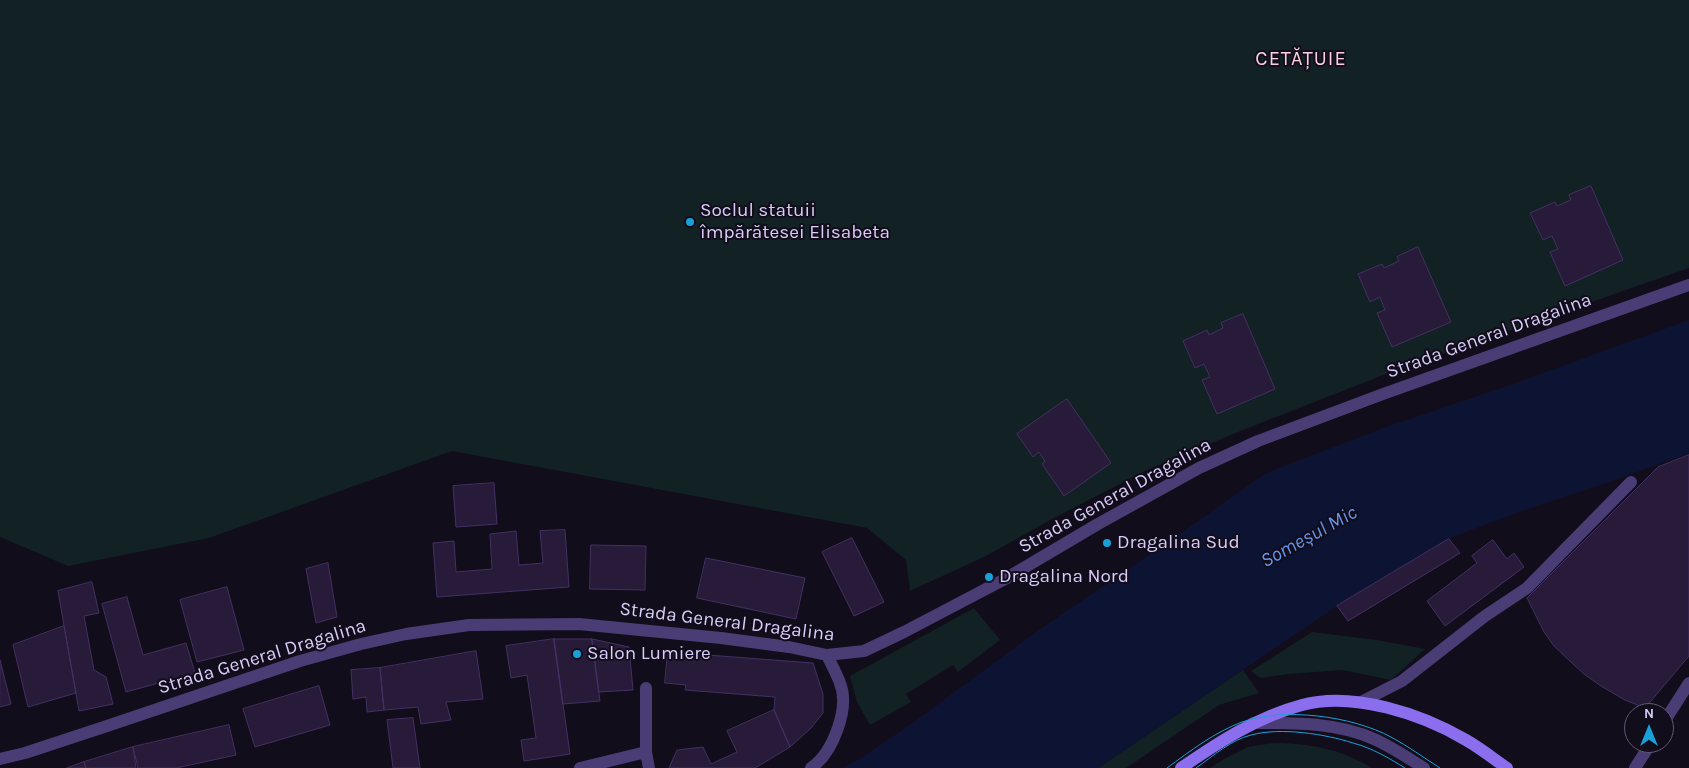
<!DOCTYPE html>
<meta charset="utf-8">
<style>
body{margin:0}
#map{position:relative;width:1689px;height:768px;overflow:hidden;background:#120d1b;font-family:Karla,sans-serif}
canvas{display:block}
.north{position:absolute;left:1624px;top:703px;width:50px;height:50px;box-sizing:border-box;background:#120d1b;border:1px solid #625974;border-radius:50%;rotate:0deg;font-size:14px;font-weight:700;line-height:20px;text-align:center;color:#daccf9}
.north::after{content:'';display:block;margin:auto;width:18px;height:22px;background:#19a0d9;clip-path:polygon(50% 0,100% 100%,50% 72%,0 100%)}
</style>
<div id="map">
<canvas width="1689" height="768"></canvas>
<div class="north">N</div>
</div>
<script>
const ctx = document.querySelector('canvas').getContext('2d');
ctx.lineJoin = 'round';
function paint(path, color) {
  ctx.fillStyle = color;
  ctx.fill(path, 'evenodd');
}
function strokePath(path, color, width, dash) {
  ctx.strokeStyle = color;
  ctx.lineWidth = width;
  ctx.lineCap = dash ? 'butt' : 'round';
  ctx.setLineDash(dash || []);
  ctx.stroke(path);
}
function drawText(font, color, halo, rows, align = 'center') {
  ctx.font = font + ' Karla,sans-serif';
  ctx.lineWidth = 4;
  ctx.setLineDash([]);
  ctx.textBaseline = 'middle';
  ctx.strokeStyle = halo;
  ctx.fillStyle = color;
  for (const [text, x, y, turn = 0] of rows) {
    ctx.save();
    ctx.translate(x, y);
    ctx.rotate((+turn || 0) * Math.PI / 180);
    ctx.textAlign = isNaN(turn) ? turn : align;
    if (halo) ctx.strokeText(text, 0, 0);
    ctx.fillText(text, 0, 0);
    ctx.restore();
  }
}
paint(new Path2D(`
 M 0,0 L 1689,0 L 1689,268 L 1391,372 L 1243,430 L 1147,470 L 1054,518 L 986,556 L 910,591 L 906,560 L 867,528 L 452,451 L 209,538 L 68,566 L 0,537 Z
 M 974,608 L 1000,640 L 958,672 L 953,665 L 906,694 L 911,702 L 870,725 L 857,702 L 850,676 Z
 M 1312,632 L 1377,640 L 1425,649 L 1391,680 L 1342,670 L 1289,674 L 1260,678 L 1251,671 Z
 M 1243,670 L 1259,693 L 1219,705 L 1126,768 L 1098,768 Z
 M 1273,743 C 1309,743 1341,749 1372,768 L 1210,768 L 1224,759 L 1248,747 Z`), '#112124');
paint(new Path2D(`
 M 1689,320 L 1689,453 L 1615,480 L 1513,514 L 1453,537 L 1337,606 L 1098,768 L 843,768 L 866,755 L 922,716 L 1040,629 L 1158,549 L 1266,473 L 1386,427 L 1513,384 Z`), '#0d1433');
const building = new Path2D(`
 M 1591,186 L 1623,260 L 1565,286 L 1550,252 L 1558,249 L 1552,236 L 1543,240 L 1530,213 L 1555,202 L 1557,206 L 1571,200 L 1569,195 Z
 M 1418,247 L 1451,322 L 1392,347 L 1377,313 L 1385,310 L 1380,297 L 1370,302 L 1358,274 L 1382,264 L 1384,268 L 1399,261 L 1397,257 Z
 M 1243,314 L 1275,389 L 1217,414 L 1202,380 L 1210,377 L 1204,364 L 1195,368 L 1183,341 L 1207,330 L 1209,335 L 1223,328 L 1221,323 Z
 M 1067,399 L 1111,463 L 1064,496 L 1042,464 L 1045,461 L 1039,452 L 1033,457 L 1017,434 Z
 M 1689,455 L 1689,656 L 1645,708 L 1625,700 L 1601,686 L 1584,674 L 1572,663 L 1554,646 L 1544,632 L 1527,598 L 1658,467 Z
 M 494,483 L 497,524 L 456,527 L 453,486 Z
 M 565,530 L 569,587 L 437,597 L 433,543 L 454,541 L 456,572 L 492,569 L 490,534 L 516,531 L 519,565 L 543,563 L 540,531 Z
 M 852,538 L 884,602 L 854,616 L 822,552 Z
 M 1449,539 L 1460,553 L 1348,621 L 1337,606 Z
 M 1493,540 L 1507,559 L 1514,553 L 1524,567 L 1445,626 L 1427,601 L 1477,563 L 1472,556 Z
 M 591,545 L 646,546 L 645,590 L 590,589 Z
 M 706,558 L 805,578 L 796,619 L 697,598 Z
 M 328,563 L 337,617 L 316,623 L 306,569 Z
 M 92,582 L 99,613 L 84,616 L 94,670 L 106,677 L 113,704 L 79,711 L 58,591 Z
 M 227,587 L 244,650 L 197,662 L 180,600 Z
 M 127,597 L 143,655 L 186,643 L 195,673 L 126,692 L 102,604 Z
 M 64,626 L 76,693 L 28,707 L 13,645 Z
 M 554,639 L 592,639 L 600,701 L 563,704 Z
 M 554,639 L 570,754 L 524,761 L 521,740 L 536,738 L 527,675 L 511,678 L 506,646 Z
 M 592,639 L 629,647 L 633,690 L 599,692 Z
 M 476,651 L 483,699 L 446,702 L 451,720 L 421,724 L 418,707 L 384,710 L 380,668 Z
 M 668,652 L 813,663 L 823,694 L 823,713 L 811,728 L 790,747 L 774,710 L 775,697 L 685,690 L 686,685 L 665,683 Z
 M 0,660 L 11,704 L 0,707 Z
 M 380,668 L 384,710 L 367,712 L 366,697 L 353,699 L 351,670 Z
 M 319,686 L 330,725 L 255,747 L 243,709 Z
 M 774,710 L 790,747 L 755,768 L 669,768 L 677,750 L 703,747 L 711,764 L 737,752 L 727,731 Z
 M 413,718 L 420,768 L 393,768 L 387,720 Z
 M 229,725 L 236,755 L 176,768 L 138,768 L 133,747 Z
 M 133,747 L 136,768 L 86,768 L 84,762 Z
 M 84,762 L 86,768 L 67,768 Z`);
paint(building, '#271b39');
strokePath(building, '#443063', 1);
strokePath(new Path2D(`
 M 646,688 L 646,752 L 649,768
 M 1361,702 L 1402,681 L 1485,616 L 1527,588 L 1631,482
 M 1664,722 L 1689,683
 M 1253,723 C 1293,723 1337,722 1374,739 C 1392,747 1408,758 1424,768
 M 580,768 L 646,752
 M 1635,768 L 1651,743`), '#4a3d75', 12);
strokePath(new Path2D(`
 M 811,768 C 833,753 850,708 840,683 C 837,674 831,664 827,655`), '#4a3d75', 12);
strokePath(new Path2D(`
 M 0,759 L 25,753 L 107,726 L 300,661 L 361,644 L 406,634 L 469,625 L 579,624 L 721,638 L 789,647 L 827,655 L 864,651 L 904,632 L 1005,579 L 1098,524 L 1199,468 L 1258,441 L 1383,394 L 1689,285`), '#4a3d75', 12);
strokePath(new Path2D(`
 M 1181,768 C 1219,742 1257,717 1302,705 C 1353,691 1422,714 1466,740 C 1480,748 1494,759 1507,768`), '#8b6eee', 12);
strokePath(new Path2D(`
 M 1167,768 C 1190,751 1215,732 1242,722 C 1284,707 1352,716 1391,737 C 1408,746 1424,758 1440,768
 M 1196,768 C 1213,756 1231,740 1251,735 C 1281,727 1325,734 1353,743 C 1372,748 1389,758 1405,768`), '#19a0d9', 1);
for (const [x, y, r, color] of [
 [690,222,5,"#19a0d9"],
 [1107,543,5,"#19a0d9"],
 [989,577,5,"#19a0d9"],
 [577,654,5,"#19a0d9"]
]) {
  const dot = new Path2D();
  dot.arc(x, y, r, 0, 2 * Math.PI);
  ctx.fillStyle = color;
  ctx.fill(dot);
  strokePath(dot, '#120d1b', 2);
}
drawText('19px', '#daccf9', '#120d1b', [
 ["Soclul statuii",700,211],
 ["împărătesei Elisabeta",700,233],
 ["Dragalina Sud",1117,543],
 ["Dragalina Nord",999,577],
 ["Salon Lumiere",587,654]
], 'left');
drawText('19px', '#daccf9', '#120d1b', [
 ["Strada General Dragalina",1489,336,-20],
 ["Strada General Dragalina",1115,496,-29],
 ["Strada General Dragalina",727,622,7],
 ["Strada General Dragalina",262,657,-17]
]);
ctx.letterSpacing = '1px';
drawText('20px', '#f9cee1', '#120d1b', [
 ["CETĂȚUIE",1301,59]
]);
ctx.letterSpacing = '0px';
drawText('italic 20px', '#6694ee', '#120d1b', [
 ["Someșul Mic",1309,537,-29]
]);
</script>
